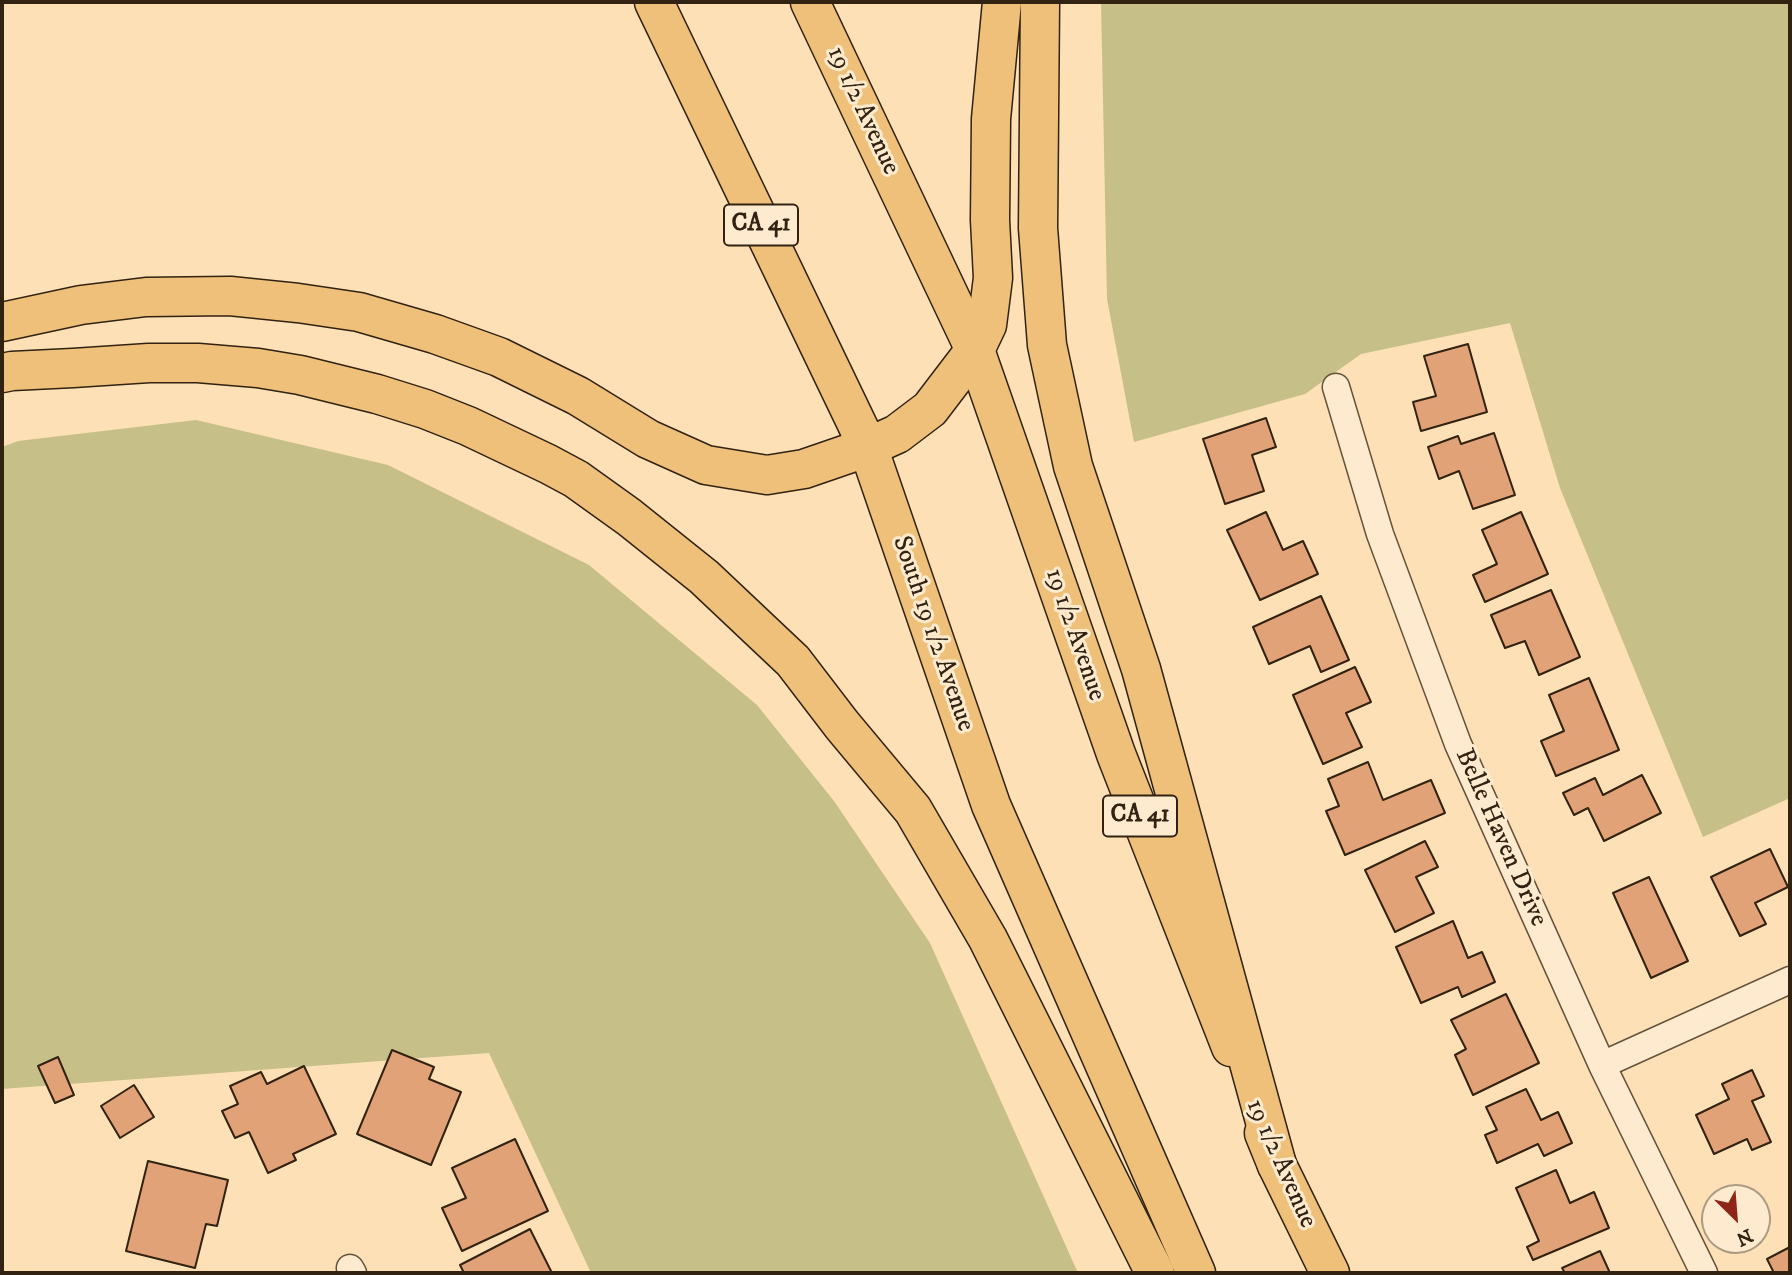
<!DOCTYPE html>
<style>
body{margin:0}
#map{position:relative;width:1792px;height:1275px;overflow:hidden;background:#fde0b5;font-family:"IM FELL DW Pica",serif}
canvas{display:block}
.frame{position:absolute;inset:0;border:4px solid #312212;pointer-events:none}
.north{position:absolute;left:1701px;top:1184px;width:70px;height:70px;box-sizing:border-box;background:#feebcf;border:2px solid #ac9b83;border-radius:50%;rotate:155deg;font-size:19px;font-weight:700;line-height:28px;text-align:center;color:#312212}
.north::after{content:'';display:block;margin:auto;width:24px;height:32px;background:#8f2418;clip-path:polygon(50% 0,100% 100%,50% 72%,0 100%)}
</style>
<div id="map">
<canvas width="1792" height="1275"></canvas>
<div class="frame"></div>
<div class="north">N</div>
</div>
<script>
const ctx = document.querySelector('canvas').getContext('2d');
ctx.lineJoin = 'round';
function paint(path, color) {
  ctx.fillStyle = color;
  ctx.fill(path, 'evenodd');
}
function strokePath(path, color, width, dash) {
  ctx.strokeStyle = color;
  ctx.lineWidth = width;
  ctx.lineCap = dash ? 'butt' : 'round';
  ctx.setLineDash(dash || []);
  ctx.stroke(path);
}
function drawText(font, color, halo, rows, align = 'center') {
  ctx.font = font + ' "IM FELL DW Pica",serif';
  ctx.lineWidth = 6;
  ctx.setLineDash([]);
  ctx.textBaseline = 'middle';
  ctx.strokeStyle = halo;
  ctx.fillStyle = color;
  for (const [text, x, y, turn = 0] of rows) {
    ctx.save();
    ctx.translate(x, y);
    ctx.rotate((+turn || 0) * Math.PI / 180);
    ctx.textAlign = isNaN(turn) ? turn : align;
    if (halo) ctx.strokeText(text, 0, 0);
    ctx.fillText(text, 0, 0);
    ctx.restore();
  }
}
paint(new Path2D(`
 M 1101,2 L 1790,2 L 1790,798 L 1703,837 L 1560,488 L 1510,323 L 1361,354 L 1305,394 L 1134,442 L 1107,299 Z
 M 196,420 L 388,465 L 589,565 L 757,705 L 834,801 L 930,943 L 1078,1273 L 591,1273 L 489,1053 L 2,1089 L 2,447 L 18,441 Z`), '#c6c088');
const building = new Path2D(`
 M 1468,344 L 1487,412 L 1421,431 L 1413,402 L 1436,396 L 1424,356 Z
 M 1266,418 L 1276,447 L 1252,455 L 1264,491 L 1225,504 L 1203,439 Z
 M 1494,433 L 1515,495 L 1473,509 L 1459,471 L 1439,479 L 1428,447 L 1458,436 L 1461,444 Z
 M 1266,512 L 1283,550 L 1303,541 L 1318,574 L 1260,600 L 1227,530 Z
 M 1521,512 L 1548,574 L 1485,602 L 1473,575 L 1497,564 L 1482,530 Z
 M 1551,590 L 1580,657 L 1539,675 L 1525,641 L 1505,648 L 1491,615 Z
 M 1321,596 L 1349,660 L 1321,672 L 1310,646 L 1269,664 L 1253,627 Z
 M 1355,667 L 1371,702 L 1346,713 L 1362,747 L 1323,764 L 1293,695 Z
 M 1589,678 L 1619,750 L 1556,776 L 1541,741 L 1564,731 L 1549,695 Z
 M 1368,762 L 1383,800 L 1431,780 L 1445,813 L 1345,855 L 1326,811 L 1339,806 L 1328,779 Z
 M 1642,775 L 1661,813 L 1604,841 L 1588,808 L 1574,815 L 1563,793 L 1595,778 L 1603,795 Z
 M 1425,841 L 1438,867 L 1416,877 L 1434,913 L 1395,932 L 1365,870 Z
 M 1770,849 L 1788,887 L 1755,903 L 1766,924 L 1740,936 L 1711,877 Z
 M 1649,877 L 1688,961 L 1651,978 L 1613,893 Z
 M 1453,921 L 1468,958 L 1482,952 L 1495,982 L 1462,997 L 1458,987 L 1421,1003 L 1396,947 Z
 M 1506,994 L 1539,1063 L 1473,1095 L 1455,1055 L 1466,1049 L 1451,1020 Z
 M 392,1050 L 434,1067 L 429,1079 L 461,1092 L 431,1165 L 357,1134 Z
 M 58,1057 L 74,1095 L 55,1103 L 38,1066 Z
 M 304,1066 L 336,1134 L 293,1154 L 296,1160 L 268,1173 L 249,1132 L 235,1138 L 222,1111 L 238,1104 L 230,1086 L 261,1072 L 267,1084 Z
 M 1752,1070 L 1764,1096 L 1752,1101 L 1771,1142 L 1752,1150 L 1747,1139 L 1714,1154 L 1696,1115 L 1729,1099 L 1722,1084 Z
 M 134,1085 L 154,1117 L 120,1138 L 101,1106 Z
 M 1526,1089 L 1541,1120 L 1558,1112 L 1572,1143 L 1544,1156 L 1538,1144 L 1497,1163 L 1485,1135 L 1497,1130 L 1486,1107 Z
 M 515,1139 L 548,1211 L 462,1251 L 442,1208 L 466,1198 L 452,1168 Z
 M 148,1161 L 228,1180 L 217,1226 L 206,1224 L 195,1268 L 126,1251 Z
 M 1556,1170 L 1570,1203 L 1594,1192 L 1609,1228 L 1533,1260 L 1527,1247 L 1539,1241 L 1516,1188 Z
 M 530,1229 L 552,1273 L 464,1273 L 460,1265 Z
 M 1790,1247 L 1790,1273 L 1774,1273 L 1767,1259 Z
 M 1600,1251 L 1610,1273 L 1565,1273 L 1562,1268 Z`);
paint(building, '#e2a277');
strokePath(building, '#312212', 2);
const minor = new Path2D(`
 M 1336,387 L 1380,534 L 1458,744 L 1602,1065 L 1704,1273
 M 1602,1065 L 1790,980
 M 350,1268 L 353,1273`);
const trunk = new Path2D(`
 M 654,2 L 868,447 L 991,805 L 1196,1273
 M 810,2 L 975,350 L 1116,754 L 1231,1047
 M 1264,1133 L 1277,1165 L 1330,1273`);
const motorway = new Path2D(`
 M 1040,2 L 1038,228 L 1047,345 L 1073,466 L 1141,669 L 1277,1165
 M 2,322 L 81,305 L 146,297 L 230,296 L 298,303 L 359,312 L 435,334 L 499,357 L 578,396 L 648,439 L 706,465 L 767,475 L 804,469 L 868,447 L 897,434 L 930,409 L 975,350 L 987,325 L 993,278 L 990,220 L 991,119 L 1002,2
 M 2,373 L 12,371 L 73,368 L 149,363 L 198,363 L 258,368 L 300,375 L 377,394 L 425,409 L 468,426 L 548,464 L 576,479 L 629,517 L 704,577 L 793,661 L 842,725 L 913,810 L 988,939 L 1155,1273`);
strokePath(minor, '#64523b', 29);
strokePath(trunk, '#312212', 41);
strokePath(motorway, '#312212', 41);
strokePath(minor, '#feebcf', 26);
strokePath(trunk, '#eec07a', 38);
strokePath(motorway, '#eec07a', 38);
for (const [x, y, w] of [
 [761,225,74],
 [1140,816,74]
]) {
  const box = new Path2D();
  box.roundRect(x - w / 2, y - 20.5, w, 41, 5);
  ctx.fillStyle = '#feebcf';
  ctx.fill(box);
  strokePath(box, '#312212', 2);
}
drawText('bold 24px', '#312212', null, [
 ["CA 41",761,225],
 ["CA 41",1140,816]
]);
drawText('26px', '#312212', '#feebcf', [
 ["19 1/2 Avenue",862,111,65],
 ["South 19 1/2 Avenue",932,634,71],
 ["19 1/2 Avenue",1074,635,71],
 ["Belle Haven Drive",1500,838,66],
 ["19 1/2 Avenue",1280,1164,66]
]);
</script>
